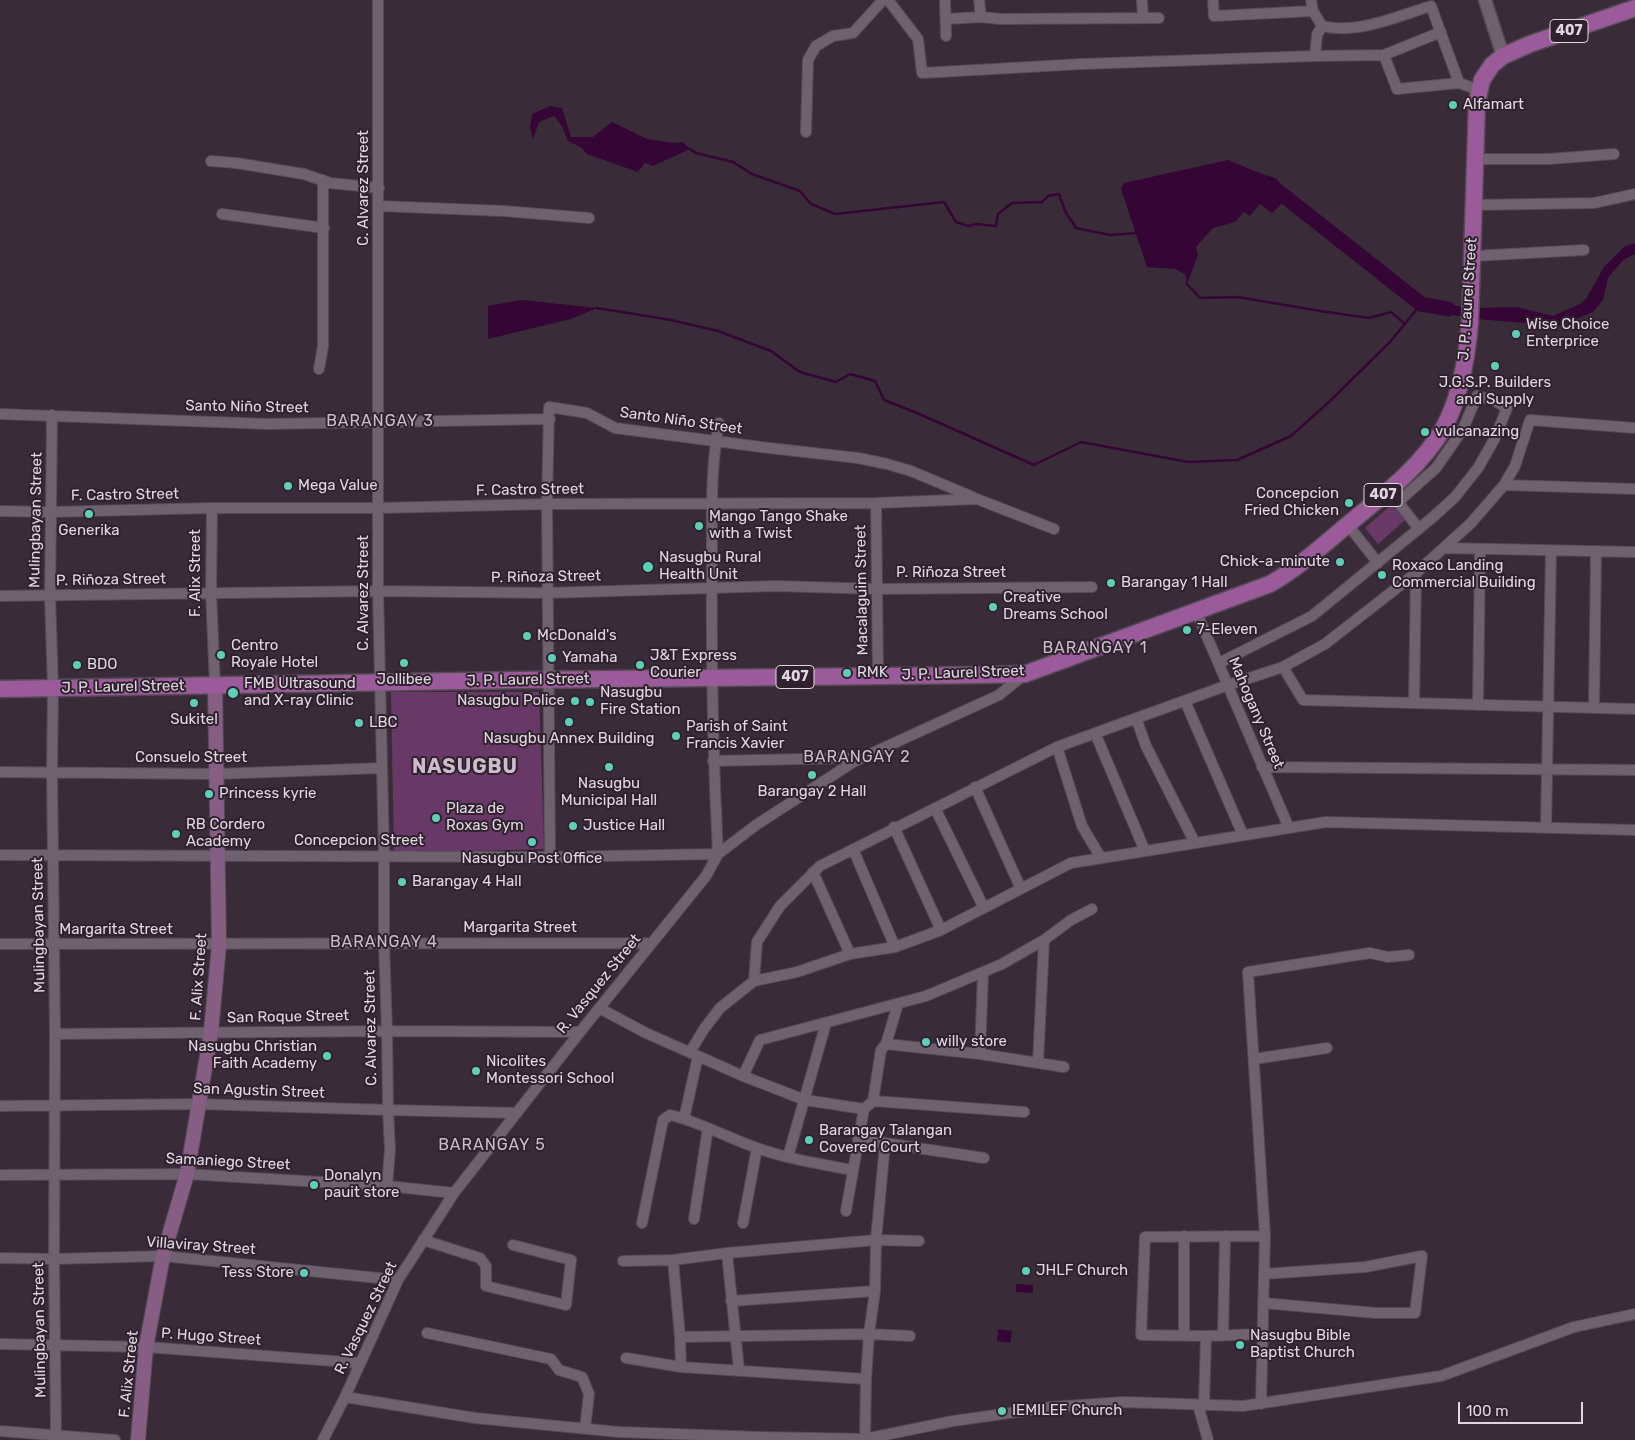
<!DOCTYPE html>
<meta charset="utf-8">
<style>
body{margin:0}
#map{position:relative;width:1635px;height:1440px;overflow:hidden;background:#392c38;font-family:Rubik,sans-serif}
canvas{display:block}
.scale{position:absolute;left:1458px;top:1402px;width:125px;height:22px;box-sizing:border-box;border:2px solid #e0d7e0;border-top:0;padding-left:6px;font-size:15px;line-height:18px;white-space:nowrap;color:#e0d7e0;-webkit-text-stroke:4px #2f222e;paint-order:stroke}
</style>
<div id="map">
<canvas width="1635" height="1440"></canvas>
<div class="scale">100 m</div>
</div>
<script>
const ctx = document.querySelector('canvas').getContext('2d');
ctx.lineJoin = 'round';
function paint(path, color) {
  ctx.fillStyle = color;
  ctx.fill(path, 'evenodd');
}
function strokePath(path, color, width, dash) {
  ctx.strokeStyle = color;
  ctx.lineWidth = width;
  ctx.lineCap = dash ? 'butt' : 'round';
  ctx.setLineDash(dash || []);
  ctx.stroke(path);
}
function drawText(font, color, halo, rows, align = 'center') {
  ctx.font = font + ' Rubik,sans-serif';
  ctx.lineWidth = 4;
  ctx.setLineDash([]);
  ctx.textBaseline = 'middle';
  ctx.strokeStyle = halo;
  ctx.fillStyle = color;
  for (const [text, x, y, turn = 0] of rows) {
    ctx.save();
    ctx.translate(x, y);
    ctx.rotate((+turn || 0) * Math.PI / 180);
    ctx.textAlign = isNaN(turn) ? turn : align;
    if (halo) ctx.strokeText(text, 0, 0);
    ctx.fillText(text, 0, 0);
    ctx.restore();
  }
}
paint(new Path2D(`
 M 1392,504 L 1405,520 L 1378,544 L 1365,528 Z
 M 391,692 L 539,692 L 544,849 L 394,853 Z`), '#683866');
paint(new Path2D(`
 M 550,106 L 562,108 L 571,137 L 593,137 L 612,122 L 647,139 L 674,143 L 683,142 L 690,149 L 653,166 L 645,163 L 638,172 L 587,154 L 582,148 L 568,141 L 562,126 L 554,116 L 539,122 L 533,139 L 530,127 L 532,114 Z
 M 1228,160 L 1252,170 L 1277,179 L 1284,189 L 1281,204 L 1272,213 L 1260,204 L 1250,216 L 1244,212 L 1235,222 L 1213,228 L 1196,247 L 1198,255 L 1187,284 L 1185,274 L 1175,269 L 1147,267 L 1121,189 L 1124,183 Z
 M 1635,243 L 1635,254 L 1623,260 L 1608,278 L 1603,300 L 1593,312 L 1558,326 L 1478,319 L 1435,312 L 1427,303 L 1476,308 L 1517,307 L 1553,316 L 1580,304 L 1586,299 L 1604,267 L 1624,247 Z
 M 522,300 L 597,308 L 571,319 L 488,339 L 488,306 Z
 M 1016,1284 L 1033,1285 L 1033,1293 L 1016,1292 Z
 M 998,1329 L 1012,1331 L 1010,1343 L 997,1341 Z`), '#340535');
strokePath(new Path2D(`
 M 690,149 L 696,153 L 733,162 L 752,174 L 800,191 L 811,204 L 835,214 L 944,202 L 956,222 L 968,226 L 976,224 L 996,226 L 998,214 L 1012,203 L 1042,202 L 1048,196 L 1059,194 L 1065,211 L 1076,228 L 1110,235 L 1137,233
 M 1187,284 L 1200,298 L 1238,297 L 1320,311 L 1369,318 L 1391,312 L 1405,324
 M 597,308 L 671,320 L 718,331 L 771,351 L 800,372 L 836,382 L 850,374 L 875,381 L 884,400 L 917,413 L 1034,465 L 1081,442 L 1188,462 L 1237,460 L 1291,436 L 1330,401 L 1390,342 L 1421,304`), '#340535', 2.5);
strokePath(new Path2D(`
 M 1267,185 L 1279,192 L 1421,304 L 1448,309`), '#340535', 15);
const minor = new Path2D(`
 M 378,0 L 378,591 L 384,855 L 384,943 L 387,1031 L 388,1110 L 390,1150 L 387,1186
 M 888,0 L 918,39 L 922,73 L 1082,64 L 1315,56 L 1384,55 L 1441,32
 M 945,0 L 946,36
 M 979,0 L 981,17
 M 1142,0 L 1143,18
 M 1213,0 L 1214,16 L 1313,11 L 1322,26 C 1356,35 1398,16 1431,6 L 1459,83
 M 1311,0 L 1313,11
 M 946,19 L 981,17 L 1001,19 L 1159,18
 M 1384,55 L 1397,89 L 1459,83 L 1479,90
 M 1315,56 L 1317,35 L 1322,26
 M 806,132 L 808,60 L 816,46 L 833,36 L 853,33 L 883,0
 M 1476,159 L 1549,159 L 1614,154
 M 211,161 L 236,163 L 304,174 L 330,183 L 379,188
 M 1474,205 L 1594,203 L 1635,194
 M 379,206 L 504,211 L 589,218
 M 222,214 L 324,228
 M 1473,256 L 1584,250
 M 319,369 L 323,346 L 323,180
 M 0,414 L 269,424 L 550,419
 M 52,415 L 50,596 L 53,688 L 52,772 L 55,1034 L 54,1259 L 56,1435
 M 1504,485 L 1635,489
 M 876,503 L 878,676
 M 212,508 L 211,593 L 215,685
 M 0,511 L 50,512 L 212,508 L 379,508 L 547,504 L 876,503 L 977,499 L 1054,529
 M 1348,525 L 1378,563
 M 1445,548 L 1635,552
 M 0,596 L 378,591 L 547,593 L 776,586 L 878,589 L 1092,587
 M 1196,611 L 1289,828
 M 1223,661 L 1312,616 L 1432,518 L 1455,497 L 1478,468 L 1495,438 L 1507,408 L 1493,400 L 1477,396 L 1463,429 L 1436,468 L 1398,502 L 1419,529
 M 1283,667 L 1303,700 L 1635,709
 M 1185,701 L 1243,835
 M 1414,703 L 1416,573
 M 1478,705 L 1480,549
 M 1594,708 L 1596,551
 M 1136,718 L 1146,746 L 1195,843
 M 1095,733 L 1145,851
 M 1057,747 L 1082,826 L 1101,858
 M 713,761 L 846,758 L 855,761
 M 1262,767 L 1635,770
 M 0,772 L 216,774 L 382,768
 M 975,787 L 1021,889
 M 935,808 L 984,908
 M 894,827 L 941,930
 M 1546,827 L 1551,551
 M 853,849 L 895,947
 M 0,855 L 550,857 L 718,854 C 713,758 711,663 712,567 C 712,519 710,470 719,423
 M 550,857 L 547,504 L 549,407 L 587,413 L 615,428 L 769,448 L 858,458 L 887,464 L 911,471 L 973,497
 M 813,872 L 850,954
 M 0,944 L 651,943
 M 754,981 L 757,942 L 780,906 L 820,866 L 1057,747 L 1228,685 L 1283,667 L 1325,644 L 1416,573 L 1471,523 L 1504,485 L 1515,466 L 1530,420 L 1635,428
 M 898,1004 L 886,1044 L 980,1054 L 1064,1067
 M 599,1008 L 646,1033 L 743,1076 L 805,1100 L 864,1109 L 873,1101 L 1024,1112
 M 55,1034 L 387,1031 L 580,1032
 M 690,1052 L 704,1029 L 720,1008 L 754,981 L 797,972 L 850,954 L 895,947 L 941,930 L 1071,863 L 1326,822 L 1635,830
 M 980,1054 L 983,972
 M 1254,1059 L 1327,1048
 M 1038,1063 L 1044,940
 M 743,1076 L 760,1040 L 926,996 L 1002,964 L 1044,940 L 1071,920 L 1092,909
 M 873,1101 L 881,1050 L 886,1044
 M 0,1106 L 199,1104 L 388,1110 L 517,1113
 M 684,1119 L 698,1056
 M 858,1139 L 984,1158
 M 788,1157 L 826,1023
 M 0,1175 L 187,1174 L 387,1186 L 454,1193
 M 846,1211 L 864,1109
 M 694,1219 L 708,1128
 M 642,1223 L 663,1120 L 670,1115 C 700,1122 728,1138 757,1148 C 788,1159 820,1164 852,1170
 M 743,1223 L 757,1148
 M 1265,1236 L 1248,972 L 1370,953 L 1388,957 L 1409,955
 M 423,1240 L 480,1258 L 486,1266 L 486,1286 L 566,1305 L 571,1260 L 513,1245
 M 727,1253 L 739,1370
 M 0,1258 L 54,1259 L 163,1256 L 398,1280
 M 673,1260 L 680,1337 L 681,1367 L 866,1379
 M 623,1261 L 673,1260 L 727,1253 L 876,1240 L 919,1241
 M 731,1301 L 875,1291
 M 427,1333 L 551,1359 L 559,1370 L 582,1377 L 589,1394 L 585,1428
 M 1262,1334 L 1206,1336 L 1141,1335 L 1145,1237 L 1265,1236 L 1264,1274
 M 1184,1336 L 1184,1236
 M 1223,1336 L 1225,1236
 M 680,1337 L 869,1334 L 910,1336
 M 0,1344 L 146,1347 L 360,1363
 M 626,1358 L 681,1367
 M 345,1397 L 475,1418 L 619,1432 L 759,1437 L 865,1439 L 953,1421 L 1052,1407 L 1124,1402 L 1243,1406 L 1441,1376 L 1574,1327 L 1635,1314
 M 1261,1404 L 1264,1274 L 1365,1267 L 1422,1256 L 1415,1313 L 1376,1313 L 1263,1303
 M 1198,1405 L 1208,1440
 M 1204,1405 L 1206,1336
 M 0,1431 L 115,1440
 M 865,1439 L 866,1379 L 869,1334 L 875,1291 L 876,1240 L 885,1144
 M 323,1440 L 345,1397 L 398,1280 L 454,1193 L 580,1032 L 706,876 L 718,854 L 756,825 L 855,761 L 999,695 L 1025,674`);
const tertiary = new Path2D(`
 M 1485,0 L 1503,56`);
const secondary = new Path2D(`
 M 138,1440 L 146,1347 L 163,1256 L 187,1174 L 211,1032 L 219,945 L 215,685`);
const primary = new Path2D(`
 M 0,689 L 518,680 L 978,675 L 1025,674 L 1270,584 C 1298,568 1322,546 1346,526 C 1381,497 1420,468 1443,429 C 1461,397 1467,357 1470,322 L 1477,102 L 1482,80 L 1492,65 L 1503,56 L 1530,44 L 1635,8`);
strokePath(minor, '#564b55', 12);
strokePath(tertiary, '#564b55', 15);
strokePath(secondary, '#564b55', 16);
strokePath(primary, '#564b55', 19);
strokePath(minor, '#70616f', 10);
strokePath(tertiary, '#70616f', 12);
strokePath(secondary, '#865e84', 14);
strokePath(primary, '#9b5b9a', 16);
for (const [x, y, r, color] of [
 [1453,105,5,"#5eceb7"],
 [1516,334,5,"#5eceb7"],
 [1495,366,5,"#5eceb7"],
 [1425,432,5,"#5eceb7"],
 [288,486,5,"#5eceb7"],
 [1349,503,5,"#5eceb7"],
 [89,514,5,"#5eceb7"],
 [699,526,5,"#5eceb7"],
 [1340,562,5,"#5eceb7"],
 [648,567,6,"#5eceb7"],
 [1382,575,5,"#5eceb7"],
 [1111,583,5,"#5eceb7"],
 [993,607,5,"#5eceb7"],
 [1187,630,5,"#5eceb7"],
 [527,636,5,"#5eceb7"],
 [221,655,5,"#5eceb7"],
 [552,658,5,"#5eceb7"],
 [404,663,5,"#5eceb7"],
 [77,665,5,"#5eceb7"],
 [640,665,5,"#5eceb7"],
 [847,673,5,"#5eceb7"],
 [233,693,6,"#5eceb7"],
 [575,701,5,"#5eceb7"],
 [590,702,5,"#5eceb7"],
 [194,703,5,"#5eceb7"],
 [569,722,5,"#5eceb7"],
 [359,723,5,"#5eceb7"],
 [676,736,5,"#5eceb7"],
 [609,767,5,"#5eceb7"],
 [812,775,5,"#5eceb7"],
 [209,794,5,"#5eceb7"],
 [436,818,5,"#5eceb7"],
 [573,826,5,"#5eceb7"],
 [176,834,5,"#5eceb7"],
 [532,842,5,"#5eceb7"],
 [402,882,5,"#5eceb7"],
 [926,1042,5,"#5eceb7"],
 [327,1056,5,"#5eceb7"],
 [476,1071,5,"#5eceb7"],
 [809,1140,5,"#5eceb7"],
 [314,1185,5,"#5eceb7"],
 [1026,1271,5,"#5eceb7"],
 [304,1273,5,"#5eceb7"],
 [1240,1345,5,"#5eceb7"],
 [1002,1411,5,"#5eceb7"]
]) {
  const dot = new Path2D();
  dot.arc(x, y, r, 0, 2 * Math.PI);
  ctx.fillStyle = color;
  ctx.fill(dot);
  strokePath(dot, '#2f222e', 2);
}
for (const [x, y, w] of [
 [1569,31,38],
 [1383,495,38],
 [795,677,38]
]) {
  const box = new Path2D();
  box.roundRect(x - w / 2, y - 11.5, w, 23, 4);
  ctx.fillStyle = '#2f222e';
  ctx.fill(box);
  strokePath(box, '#e0d7e0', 1);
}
drawText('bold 14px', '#e0d7e0', null, [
 ["407",1569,31],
 ["407",1383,495],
 ["407",795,677]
]);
drawText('15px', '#e0d7e0', '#2f222e', [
 ["Alfamart",1463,105],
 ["Wise Choice",1526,325],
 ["Enterprice",1526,342],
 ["J.G.S.P. Builders",1495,383,"center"],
 ["and Supply",1495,400,"center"],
 ["vulcanazing",1435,432],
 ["Mega Value",298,486],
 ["Concepcion",1339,494,"right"],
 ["Fried Chicken",1339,511,"right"],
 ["Mango Tango Shake",709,517],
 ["with a Twist",709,534],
 ["Generika",89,531,"center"],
 ["Nasugbu Rural",659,558],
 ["Health Unit",659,575],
 ["Chick-a-minute",1330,562,"right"],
 ["Roxaco Landing",1392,566],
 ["Commercial Building",1392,583],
 ["Barangay 1 Hall",1121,583],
 ["Creative",1003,598],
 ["Dreams School",1003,615],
 ["7-Eleven",1197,630],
 ["McDonald's",537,636],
 ["Centro",231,646],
 ["Royale Hotel",231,663],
 ["J&T Express",650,656],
 ["Courier",650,673],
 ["Yamaha",562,658],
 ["BDO",87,665],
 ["RMK",857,673],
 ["Jollibee",404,680,"center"],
 ["FMB Ultrasound",244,684],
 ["and X-ray Clinic",244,701],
 ["Nasugbu",600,693],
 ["Fire Station",600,710],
 ["Nasugbu Police",565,701,"right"],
 ["Sukitel",194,720,"center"],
 ["LBC",369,723],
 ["Parish of Saint",686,727],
 ["Francis Xavier",686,744],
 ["Nasugbu Annex Building",569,739,"center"],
 ["Nasugbu",609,784,"center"],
 ["Municipal Hall",609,801,"center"],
 ["Barangay 2 Hall",812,792,"center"],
 ["Princess kyrie",219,794],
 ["Plaza de",446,809],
 ["Roxas Gym",446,826],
 ["RB Cordero",186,825],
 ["Academy",186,842],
 ["Justice Hall",583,826],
 ["Nasugbu Post Office",532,859,"center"],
 ["Barangay 4 Hall",412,882],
 ["willy store",936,1042],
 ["Nasugbu Christian",317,1047,"right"],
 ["Faith Academy",317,1064,"right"],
 ["Nicolites",486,1062],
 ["Montessori School",486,1079],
 ["Barangay Talangan",819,1131],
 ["Covered Court",819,1148],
 ["Donalyn",324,1176],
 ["pauit store",324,1193],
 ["JHLF Church",1036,1271],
 ["Tess Store",294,1273,"right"],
 ["Nasugbu Bible",1250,1336],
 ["Baptist Church",1250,1353],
 ["IEMILEF Church",1012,1411]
], 'left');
drawText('15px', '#e0d7e0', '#2f222e', [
 ["C. Alvarez Street",364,188,-90],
 ["J. P. Laurel Street",1468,299,-86],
 ["Santo Niño Street",247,407,1],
 ["Santo Niño Street",681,421,8],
 ["F. Castro Street",530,490,-1],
 ["F. Castro Street",125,495,-1],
 ["Mulingbayan Street",36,520,-89],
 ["F. Alix Street",196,573,-90],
 ["P. Riñoza Street",951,573],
 ["P. Riñoza Street",546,577,-1],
 ["P. Riñoza Street",111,580,-1],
 ["Macalaguim Street",862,590,-91],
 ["C. Alvarez Street",364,593,-90],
 ["J. P. Laurel Street",963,673,-2],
 ["J. P. Laurel Street",528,680,-1],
 ["J. P. Laurel Street",123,687,-1],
 ["Mahogany Street",1256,713,67],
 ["Consuelo Street",191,758],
 ["Concepcion Street",359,841],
 ["Mulingbayan Street",39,925,-91],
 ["Margarita Street",520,928],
 ["Margarita Street",116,930],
 ["F. Alix Street",199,977,-86],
 ["R. Vasquez Street",599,984,-51],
 ["San Roque Street",288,1017,-1],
 ["C. Alvarez Street",371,1028,-91],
 ["San Agustin Street",259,1091,2],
 ["Samaniego Street",228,1162,3],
 ["Villaviray Street",201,1246,4],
 ["R. Vasquez Street",366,1318,-64],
 ["Mulingbayan Street",40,1330,-91],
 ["P. Hugo Street",211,1337,4],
 ["F. Alix Street",129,1374,-84]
]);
ctx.letterSpacing = '1px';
drawText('16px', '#cdbccc', '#2f222e', [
 ["BARANGAY 3",380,421],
 ["BARANGAY 1",1095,648],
 ["BARANGAY 2",857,757],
 ["BARANGAY 4",384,942],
 ["BARANGAY 5",492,1145]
]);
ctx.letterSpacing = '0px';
ctx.letterSpacing = '1px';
drawText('bold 20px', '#cdbccc', '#2f222e', [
 ["NASUGBU",465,767]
]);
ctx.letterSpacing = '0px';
</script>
